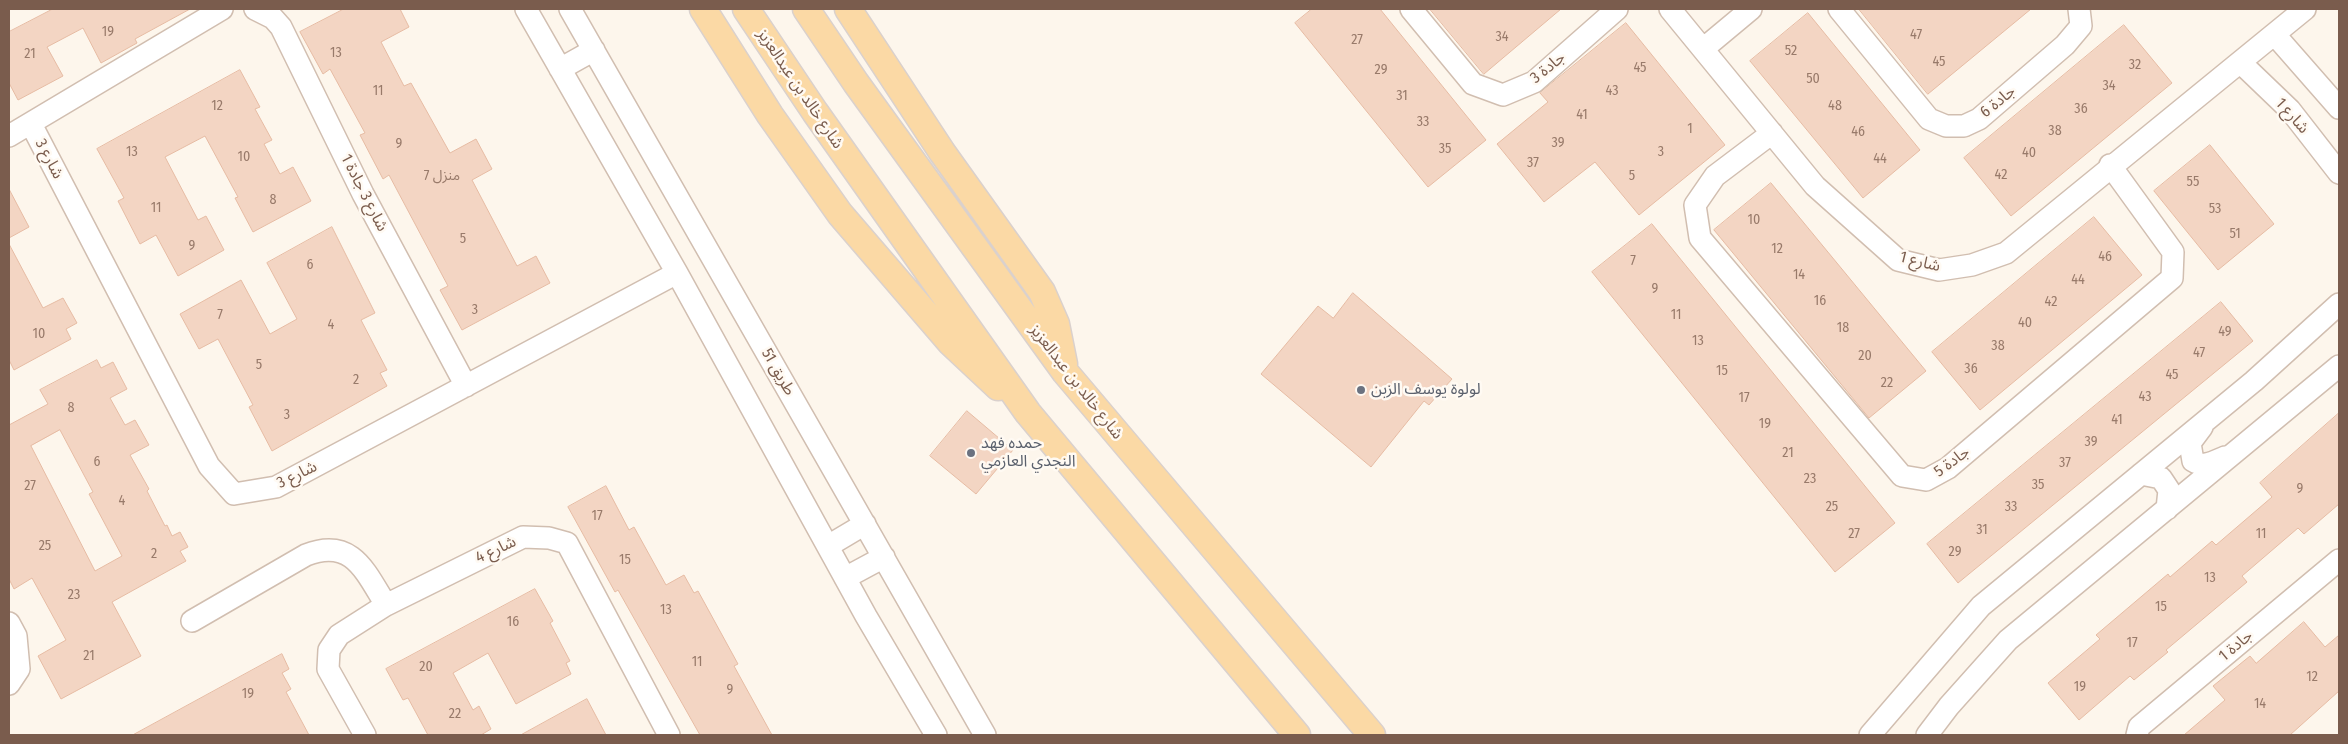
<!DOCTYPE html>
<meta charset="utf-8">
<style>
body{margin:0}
#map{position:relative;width:2348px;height:744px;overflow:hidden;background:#fdf6ec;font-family:"Fira Sans Condensed",sans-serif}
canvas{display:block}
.frame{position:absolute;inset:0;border:10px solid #7a5c4d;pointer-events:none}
</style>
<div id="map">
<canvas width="2348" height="744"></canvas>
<div class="frame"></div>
</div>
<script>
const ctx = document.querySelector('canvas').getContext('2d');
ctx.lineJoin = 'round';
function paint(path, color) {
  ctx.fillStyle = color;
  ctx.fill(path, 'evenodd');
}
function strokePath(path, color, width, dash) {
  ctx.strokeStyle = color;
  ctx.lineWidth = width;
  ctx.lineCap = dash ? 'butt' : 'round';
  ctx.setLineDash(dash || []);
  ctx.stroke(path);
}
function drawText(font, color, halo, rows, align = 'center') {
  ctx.font = font + ' "Fira Sans Condensed","Noto Sans Arabic",sans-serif';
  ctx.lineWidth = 5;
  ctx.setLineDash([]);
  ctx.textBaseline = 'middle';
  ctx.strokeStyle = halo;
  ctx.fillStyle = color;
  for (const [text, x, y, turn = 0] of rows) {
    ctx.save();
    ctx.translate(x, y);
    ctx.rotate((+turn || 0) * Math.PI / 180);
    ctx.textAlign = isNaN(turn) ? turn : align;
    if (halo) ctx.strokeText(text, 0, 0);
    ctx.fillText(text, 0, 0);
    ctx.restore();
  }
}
const building = new Path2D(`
 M 53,9 L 190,9 L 135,39 L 137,43 L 101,63 L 83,28 L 47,47 L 63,76 L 18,100 L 9,83 L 9,32 Z
 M 344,9 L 400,9 L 409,27 L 381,42 L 404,86 L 411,83 L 450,153 L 476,139 L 492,169 L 472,180 L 517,266 L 536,256 L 550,283 L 462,330 L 440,290 L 448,286 L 389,175 L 383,179 L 360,135 L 365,133 L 330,69 L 323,74 L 300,32 Z
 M 1312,9 L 1380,9 L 1486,140 L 1428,187 L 1295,23 Z
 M 1430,9 L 1561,9 L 1484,74 Z
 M 1859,9 L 2031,9 L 1928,94 Z
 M 1808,13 L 1920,150 L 1863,198 L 1750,61 Z
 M 1626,23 L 1725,145 L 1639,215 L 1595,162 L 1544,202 L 1497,144 L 1548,102 L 1540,93 Z
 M 2124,25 L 2172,83 L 2011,216 L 1964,158 Z
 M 240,70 L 260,107 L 255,109 L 272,140 L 264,144 L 280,174 L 293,167 L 311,201 L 253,232 L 235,198 L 238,197 L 205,136 L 165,157 L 198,220 L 206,216 L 224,250 L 178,276 L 156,235 L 140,244 L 118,201 L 124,198 L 97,149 Z
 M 2210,145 L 2274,224 L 2218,270 L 2154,191 Z
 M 1771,183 L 1926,371 L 1869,418 L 1714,230 Z
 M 9,189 L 29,227 L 9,238 Z
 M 2094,217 L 2142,275 L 1980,410 L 1932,352 Z
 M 1652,224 L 1895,523 L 1835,572 L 1592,272 Z
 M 332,227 L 375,313 L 361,320 L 387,370 L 380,373 L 387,386 L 272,451 L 249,407 L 253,405 L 218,339 L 199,349 L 180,314 L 241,280 L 270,334 L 297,319 L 267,263 Z
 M 9,244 L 43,308 L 63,298 L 77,323 L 66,329 L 71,339 L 14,370 L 9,360 Z
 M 1353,293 L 1452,379 L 1429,405 L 1424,401 L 1371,467 L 1261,374 L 1318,306 L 1333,318 Z
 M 2221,302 L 2253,341 L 1958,583 L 1927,544 Z
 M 97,360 L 101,368 L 113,362 L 127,389 L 110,398 L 125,425 L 135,420 L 149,445 L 130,455 L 149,489 L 147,491 L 165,526 L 167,525 L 172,536 L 180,532 L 188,547 L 180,551 L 186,561 L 112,602 L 141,656 L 61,699 L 38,656 L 66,640 L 32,578 L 14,589 L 9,579 L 9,425 L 48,404 L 40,390 ZM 60,430 L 93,492 L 89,494 L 122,556 L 95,571 L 31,446 Z
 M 967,411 L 1013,450 L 976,494 L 930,456 Z
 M 2339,413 L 2339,504 L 2304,534 L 2298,528 L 2242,576 L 2247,582 L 2166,650 L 2168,652 L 2134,680 L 2130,676 L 2079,720 L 2048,683 L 2100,639 L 2096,635 L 2168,574 L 2170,577 L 2212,541 L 2216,545 L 2272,497 L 2260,483 Z
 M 606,486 L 629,530 L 634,527 L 666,585 L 684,575 L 694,593 L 698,591 L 738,664 L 734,666 L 772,735 L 700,735 L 618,590 L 615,592 L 568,507 Z
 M 535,589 L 553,621 L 550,623 L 570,661 L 566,663 L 571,674 L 516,704 L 488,653 L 453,673 L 473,710 L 479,706 L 491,729 L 481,735 L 428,735 L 408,698 L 403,700 L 386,669 Z
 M 2304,622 L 2325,647 L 2339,635 L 2339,691 L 2290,735 L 2184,735 L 2225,700 L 2213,686 L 2250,656 L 2256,663 Z
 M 282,654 L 289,669 L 282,673 L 291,689 L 286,692 L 309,735 L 133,735 Z
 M 587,699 L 606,735 L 521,735 Z`);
paint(building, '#f3d5c3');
strokePath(building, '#e6bba3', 1);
const minor = new Path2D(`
 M 255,9 L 273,18 L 281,27 L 363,194 L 466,386
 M 526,9 L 677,273 L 866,616 L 936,735
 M 570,9 L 985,735
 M 1411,9 L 1473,84 L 1503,95 L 1534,82 L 1617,9
 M 1670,9 L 1815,186 L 1898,260 L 1939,270 L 1972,265 L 2006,253 L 2305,9
 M 1839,9 L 1929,119 L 1946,126 L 1964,126 L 1979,119 L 2065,45 L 2081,26 L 2079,9
 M 2275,35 L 2339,108
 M 1703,49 L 1751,9
 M 2241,63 L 2290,110 L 2339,173
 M 560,69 L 594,50
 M 31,124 L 209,466 L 234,494 L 276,487 L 677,273
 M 1772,133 L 1715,176 L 1695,205 L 1700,238 L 1902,476 L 1926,480 L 1948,468 L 2172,278 L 2173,252 L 2110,165
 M 9,136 L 222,9
 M 2202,427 L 2190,443 L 2193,461 C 2204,468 2213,462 2225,457
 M 2141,474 L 2161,478 L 2169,490 L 2167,509
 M 828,546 L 865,524
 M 845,578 L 884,557
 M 192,621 L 306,555 C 352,537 365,571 386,605
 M 9,623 L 16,636 L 19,669 L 9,684
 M 365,735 L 328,669 L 329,650 L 339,635 L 386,605 L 523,537 L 549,538 L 567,543 L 669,735
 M 1870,735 L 1981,606 L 2254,381 L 2339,304
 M 1927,735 L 1949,706 L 2008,640 L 2339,366
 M 2137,735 L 2139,727 L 2339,560`);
const major = new Path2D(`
 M 703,9 L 770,115 L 840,214 L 951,343 L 998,387
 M 746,9 L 815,112 L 1028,413 L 1297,735
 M 806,9 L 856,83 L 1065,372 L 1372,735
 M 848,9 L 942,152 L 1042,292 L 1056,324 L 1064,364`);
strokePath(minor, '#d1beb0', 24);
strokePath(major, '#dad1cd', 29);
strokePath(minor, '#fff', 21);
strokePath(major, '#fbd9a5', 26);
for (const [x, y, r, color] of [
 [1361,390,5,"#6b7280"],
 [971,453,5,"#6b7280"]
]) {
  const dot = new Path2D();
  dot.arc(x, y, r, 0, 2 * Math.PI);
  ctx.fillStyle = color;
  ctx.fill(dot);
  strokePath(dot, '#fffaf3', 2);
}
drawText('14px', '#987a6a', null, [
 ["19",108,32],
 ["47",1916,35],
 ["34",1502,37],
 ["27",1357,40],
 ["52",1791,51],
 ["13",336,53],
 ["21",30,54],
 ["45",1939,62],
 ["32",2135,65],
 ["45",1640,68],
 ["29",1381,70],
 ["50",1813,79],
 ["34",2109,86],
 ["11",378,91],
 ["43",1612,91],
 ["31",1402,96],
 ["12",217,106],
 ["48",1835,106],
 ["36",2081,109],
 ["41",1582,115],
 ["33",1423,122],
 ["1",1690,129],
 ["38",2055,131],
 ["46",1858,132],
 ["39",1558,143],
 ["9",399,144],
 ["35",1445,149],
 ["13",132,152],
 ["3",1661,152],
 ["40",2029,153],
 ["10",244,157],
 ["44",1880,159],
 ["37",1533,163],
 ["42",2001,175],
 ["7 منزل",442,176],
 ["5",1632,176],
 ["55",2193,182],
 ["8",273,200],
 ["11",156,208],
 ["53",2215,209],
 ["10",1754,220],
 ["51",2235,234],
 ["5",463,239],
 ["9",192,246],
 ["12",1777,249],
 ["46",2105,257],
 ["7",1633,261],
 ["6",310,265],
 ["14",1799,275],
 ["44",2078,280],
 ["9",1655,289],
 ["16",1820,301],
 ["42",2051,302],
 ["3",475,310],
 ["7",220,315],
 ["11",1676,315],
 ["40",2025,323],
 ["4",331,325],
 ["18",1843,328],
 ["49",2225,332],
 ["10",39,334],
 ["13",1698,341],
 ["38",1998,346],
 ["47",2199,353],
 ["20",1865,356],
 ["5",259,365],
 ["36",1971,369],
 ["15",1722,371],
 ["45",2172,375],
 ["2",356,380],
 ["22",1887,383],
 ["43",2145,397],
 ["17",1744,398],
 ["8",71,408],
 ["3",287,415],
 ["41",2117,420],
 ["19",1765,424],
 ["39",2091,442],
 ["21",1788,453],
 ["6",97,462],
 ["37",2065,463],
 ["23",1810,479],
 ["35",2038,485],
 ["27",30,486],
 ["9",2300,489],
 ["4",122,501],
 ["25",1832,507],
 ["33",2011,507],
 ["17",597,516],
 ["31",1982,530],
 ["27",1854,534],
 ["11",2261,534],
 ["25",45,546],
 ["29",1955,552],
 ["2",154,554],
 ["15",625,560],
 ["13",2210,578],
 ["23",74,595],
 ["15",2161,607],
 ["13",666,610],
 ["16",513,622],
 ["17",2132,643],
 ["21",89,656],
 ["11",697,662],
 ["20",426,667],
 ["12",2312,677],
 ["19",2080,687],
 ["9",730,690],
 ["19",248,694],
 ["14",2260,704],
 ["22",455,714]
]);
drawText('16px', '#7a5c4d', '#fffaf3', [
 ["جادة 3",1548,68,-39],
 ["شارع خالد بن عبدالعزيز",800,89,56],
 ["جادة 6",1998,102,-39],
 ["شارع 1",2292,116,48],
 ["شارع 3",49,159,62],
 ["شارع 3 جادة 1",364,193,63],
 ["شارع 1",1920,262,14],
 ["طريق 51",778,372,60],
 ["شارع خالد بن عبدالعزيز",1076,382,52],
 ["جادة 5",1952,462,-36],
 ["شارع 3",297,475,-26],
 ["شارع 4",496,550,-25],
 ["جادة 1",2236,646,-40]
]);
drawText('16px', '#5b616d', '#fffaf3', [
 ["لولوة يوسف الزبن",1371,390],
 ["حمده فهد",981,444],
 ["النجدي العازمي",981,462]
], 'left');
</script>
